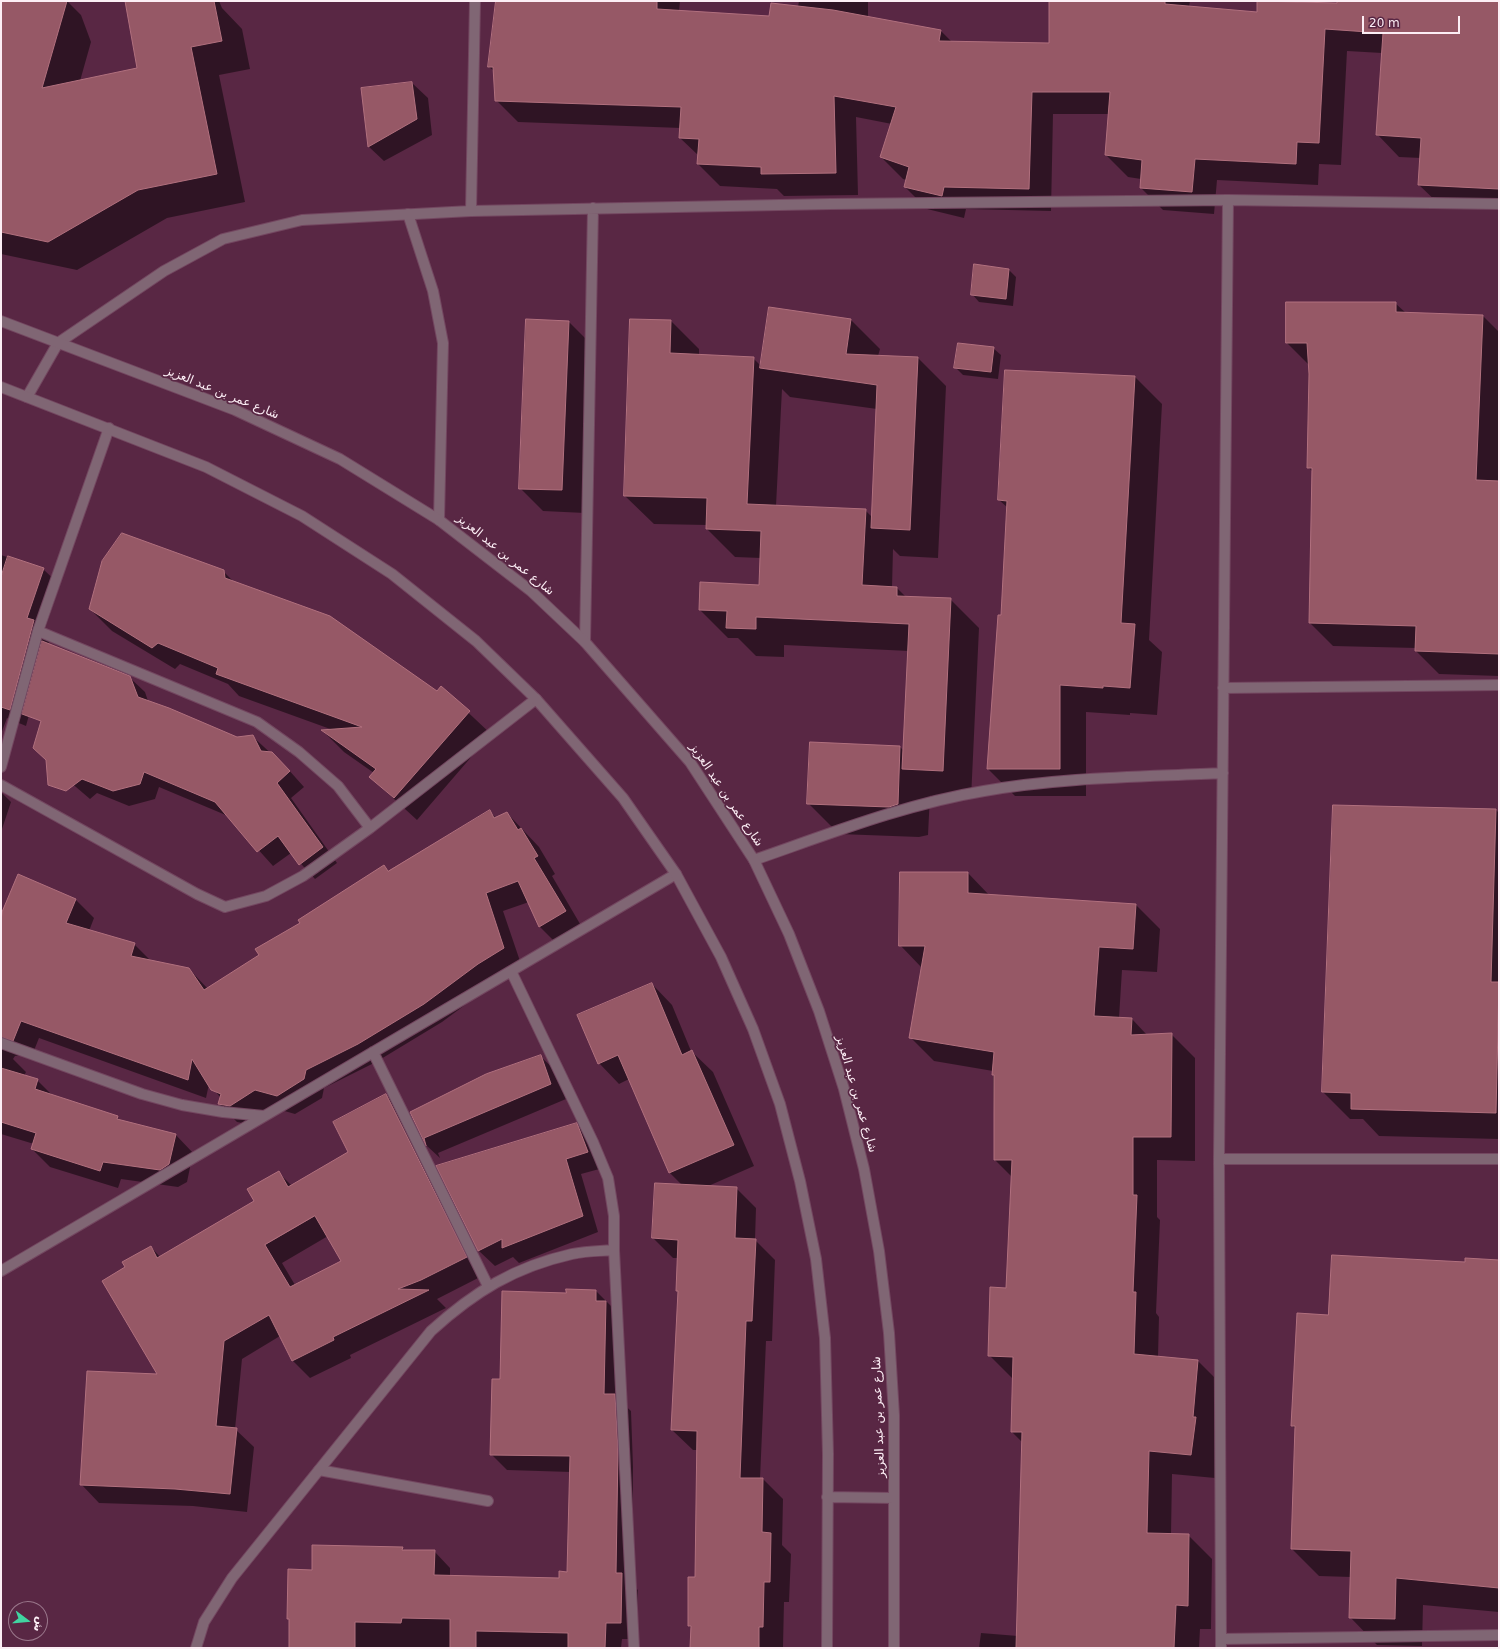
<!DOCTYPE html>
<meta charset="utf-8">
<style>
body{margin:0}
#map{position:relative;width:1500px;height:1649px;overflow:hidden;background:#592744;font-family:"DejaVu Sans",Cairo,sans-serif}
canvas{display:block}
.frame{position:absolute;inset:0;border:2px solid #fceef5;pointer-events:none}
.north{position:absolute;left:8px;top:1601px;width:40px;height:40px;box-sizing:border-box;background:#592744;border:1px solid #9a778b;border-radius:50%;rotate:106deg;font-size:11px;font-weight:700;line-height:16px;text-align:center;color:#fceef5}
.north::after{content:'';display:block;margin:auto;width:14px;height:18px;background:#41d4a1;clip-path:polygon(50% 0,100% 100%,50% 72%,0 100%)}
.scale{position:absolute;left:1362px;top:16px;width:98px;height:18px;box-sizing:border-box;border:2px solid #fceef5;border-top:0;padding-left:5px;font-size:12px;line-height:14px;white-space:nowrap;color:#fceef5;-webkit-text-stroke:3px #592744;paint-order:stroke}
</style>
<div id="map">
<canvas width="1500" height="1649"></canvas>
<div class="frame"></div>
<div class="north">ش</div>
<div class="scale">20 m</div>
</div>
<script>
const ctx = document.querySelector('canvas').getContext('2d');
ctx.lineJoin = 'round';
function paint(path, color) {
  ctx.fillStyle = color;
  ctx.fill(path, 'evenodd');
}
function strokePath(path, color, width, dash) {
  ctx.strokeStyle = color;
  ctx.lineWidth = width;
  ctx.lineCap = dash ? 'butt' : 'round';
  ctx.setLineDash(dash || []);
  ctx.stroke(path);
}
function drawText(font, color, halo, rows, align = 'center') {
  ctx.font = font + ' "DejaVu Sans",Cairo,sans-serif';
  ctx.lineWidth = 3.5;
  ctx.setLineDash([]);
  ctx.textBaseline = 'middle';
  ctx.strokeStyle = halo;
  ctx.fillStyle = color;
  for (const [text, x, y, turn = 0] of rows) {
    ctx.save();
    ctx.translate(x, y);
    ctx.rotate((+turn || 0) * Math.PI / 180);
    ctx.textAlign = isNaN(turn) ? turn : align;
    if (halo) ctx.strokeText(text, 0, 0);
    ctx.fillText(text, 0, 0);
    ctx.restore();
  }
}
paint(new Path2D(`
 M 1,1 L 67,1 L 81,15 L 91,42 L 80,81 L 139,69 L 126,1 L 219,1 L 222,8 L 242,29 L 250,69 L 219,75 L 245,202 L 167,218 L 77,270 L 1,254 Z
 M 497,1 L 680,1 L 679,12 L 770,17 L 798,7 L 799,1 L 868,1 L 868,18 L 941,31 L 952,42 L 1050,44 L 1050,1 L 1190,1 L 1189,7 L 1258,14 L 1258,1 L 1338,4 L 1338,1 L 1499,1 L 1499,210 L 1442,207 L 1419,185 L 1421,158 L 1399,157 L 1377,134 L 1382,53 L 1347,51 L 1341,165 L 1319,164 L 1318,185 L 1217,180 L 1214,214 L 1163,210 L 1141,188 L 1141,179 L 1128,177 L 1106,155 L 1109,114 L 1053,114 L 1051,211 L 966,209 L 964,218 L 927,209 L 905,187 L 906,180 L 903,179 L 881,157 L 892,124 L 856,117 L 858,195 L 784,196 L 777,189 L 720,186 L 698,164 L 699,156 L 680,138 L 681,128 L 518,122 L 496,100 L 494,71 L 489,67 Z
 M 412,83 L 428,98 L 432,135 L 384,161 L 368,146 L 362,89 Z
 M 1009,270 L 1016,277 L 1013,306 L 979,302 L 972,294 Z
 M 1395,303 L 1406,313 L 1483,316 L 1499,332 L 1499,676 L 1439,674 L 1416,651 L 1416,648 L 1333,646 L 1310,623 L 1313,472 L 1308,467 L 1309,365 L 1287,343 Z
 M 526,320 L 569,322 L 592,345 L 585,513 L 543,511 L 520,488 Z
 M 851,320 L 880,349 L 878,356 L 918,358 L 946,386 L 938,558 L 900,556 L 893,549 L 892,588 L 897,588 L 906,597 L 950,599 L 979,628 L 971,799 L 931,797 L 930,795 L 928,835 L 919,837 L 839,834 L 808,803 L 811,743 L 900,747 L 904,751 L 909,651 L 784,645 L 784,657 L 756,656 L 738,638 L 728,638 L 700,610 L 760,586 L 761,558 L 735,557 L 707,529 L 707,525 L 654,524 L 625,496 L 671,321 L 699,349 L 699,355 L 753,358 L 761,366 ZM 782,389 L 790,397 L 877,409 L 872,517 L 865,510 L 776,506 Z
 M 993,348 L 1001,355 L 998,379 L 963,375 L 955,367 Z
 M 1135,377 L 1162,404 L 1149,640 L 1162,652 L 1157,715 L 1130,713 L 1130,715 L 1086,712 L 1086,796 L 1015,796 L 988,769 L 1002,616 L 1008,508 L 999,500 Z
 M 1,555 L 43,569 L 60,585 L 44,632 L 50,638 L 48,645 L 129,677 L 145,692 L 148,701 L 237,738 L 252,736 L 287,768 L 304,787 L 291,798 L 337,863 L 315,879 L 291,853 L 273,866 L 228,816 L 159,787 L 155,799 L 129,806 L 97,793 L 90,799 L 62,775 L 38,682 L 26,726 L 7,718 L 1,734 Z
 M 223,571 L 235,583 L 437,692 L 441,687 L 491,734 L 417,820 L 370,777 L 374,773 L 344,752 L 323,731 L 333,730 L 239,696 L 228,684 L 180,664 L 175,669 L 112,631 L 90,609 Z
 M 1,792 L 11,802 L 1,832 Z
 M 1334,806 L 1496,810 L 1499,813 L 1499,1139 L 1379,1136 L 1363,1119 L 1350,1119 L 1323,1092 Z
 M 489,811 L 496,818 L 507,813 L 539,847 L 555,874 L 552,876 L 583,929 L 558,945 L 540,927 L 529,902 L 503,911 L 522,967 L 496,982 L 442,1022 L 376,1062 L 324,1088 L 322,1098 L 295,1114 L 274,1108 L 248,1124 L 237,1122 L 219,1104 L 221,1098 L 209,1084 L 206,1098 L 39,1038 L 31,1058 L 22,1055 L 15,1056 L 13,1059 L 26,1072 L 24,1076 L 37,1080 L 53,1096 L 117,1117 L 122,1122 L 175,1134 L 193,1153 L 187,1182 L 178,1187 L 121,1179 L 118,1188 L 50,1167 L 32,1149 L 34,1144 L 1,1134 L 1,929 L 18,876 L 76,900 L 94,918 L 89,931 L 134,944 L 151,961 L 189,969 L 208,989 L 260,956 L 301,923 L 384,866 L 389,871 Z
 M 968,873 L 990,896 L 1136,905 L 1160,929 L 1157,972 L 1122,970 L 1119,1018 L 1132,1019 L 1147,1035 L 1171,1034 L 1195,1058 L 1195,1161 L 1157,1160 L 1157,1217 L 1160,1220 L 1156,1313 L 1159,1317 L 1158,1357 L 1198,1361 L 1222,1385 L 1215,1478 L 1172,1474 L 1171,1535 L 1188,1535 L 1212,1559 L 1211,1629 L 1200,1629 L 1199,1648 L 979,1648 L 981,1633 L 1018,1636 L 1023,1443 L 1012,1432 L 1014,1380 L 989,1355 L 1007,1289 L 1012,1177 L 995,1160 L 993,1071 L 934,1061 L 910,1037 L 922,968 L 900,945 Z
 M 652,984 L 672,1005 L 691,1051 L 713,1072 L 754,1166 L 706,1187 L 736,1188 L 756,1208 L 755,1240 L 775,1260 L 772,1341 L 766,1341 L 760,1479 L 763,1479 L 783,1499 L 782,1545 L 791,1554 L 789,1602 L 784,1602 L 783,1647 L 779,1648 L 691,1648 L 692,1629 L 689,1626 L 696,1578 L 698,1450 L 693,1450 L 672,1430 L 679,1292 L 677,1290 L 679,1258 L 673,1258 L 653,1238 L 682,1185 L 670,1173 L 629,1079 L 619,1084 L 599,1063 Z
 M 540,1056 L 556,1071 L 566,1099 L 438,1153 L 440,1158 L 427,1146 L 411,1113 Z
 M 386,1095 L 404,1113 L 484,1275 L 437,1299 L 446,1308 L 350,1355 L 351,1358 L 310,1378 L 292,1360 L 280,1336 L 242,1359 L 235,1429 L 254,1447 L 247,1512 L 193,1506 L 99,1503 L 82,1485 L 159,1375 L 127,1268 L 151,1247 L 160,1257 L 256,1202 L 278,1172 L 292,1186 L 349,1153 ZM 328,1236 L 342,1261 L 295,1285 L 282,1263 Z
 M 576,1124 L 592,1140 L 603,1168 L 581,1174 L 598,1232 L 519,1263 L 513,1257 L 495,1266 L 479,1251 L 438,1166 Z
 M 1499,1261 L 1499,1612 L 1423,1605 L 1422,1646 L 1377,1645 L 1350,1617 L 1351,1577 L 1319,1576 L 1292,1549 L 1295,1429 L 1292,1425 L 1329,1316 L 1466,1263 Z
 M 567,1290 L 596,1291 L 612,1307 L 620,1401 L 631,1411 L 633,1467 L 632,1584 L 638,1590 L 637,1639 L 622,1639 L 621,1648 L 289,1648 L 289,1570 L 312,1571 L 402,1548 L 405,1551 L 434,1551 L 450,1568 L 450,1576 L 560,1579 L 568,1573 L 571,1472 L 507,1470 L 491,1454 L 501,1380 L 567,1294 Z`), '#0007');
const building = new Path2D(`
 M 1,1 L 67,1 L 42,88 L 137,68 L 125,1 L 214,1 L 222,41 L 191,47 L 217,174 L 138,190 L 48,242 L 1,232 Z
 M 496,1 L 657,1 L 657,9 L 769,16 L 771,3 L 833,10 L 941,30 L 939,41 L 1049,43 L 1049,1 L 1165,1 L 1165,4 L 1257,12 L 1257,1 L 1337,3 L 1337,1 L 1499,1 L 1499,189 L 1418,185 L 1421,138 L 1376,135 L 1383,33 L 1325,29 L 1319,143 L 1297,142 L 1296,164 L 1195,159 L 1192,192 L 1140,188 L 1142,160 L 1105,155 L 1110,92 L 1032,92 L 1029,189 L 944,187 L 942,196 L 904,187 L 909,167 L 880,157 L 896,107 L 834,96 L 836,173 L 761,174 L 761,167 L 697,164 L 699,139 L 679,138 L 681,107 L 495,101 L 493,67 L 488,67 Z
 M 412,82 L 417,119 L 368,147 L 361,88 Z
 M 974,264 L 1009,269 L 1006,299 L 971,295 Z
 M 1286,302 L 1396,302 L 1396,312 L 1483,315 L 1476,480 L 1499,481 L 1499,654 L 1415,651 L 1416,626 L 1309,623 L 1312,468 L 1307,468 L 1309,374 L 1307,343 L 1286,343 Z
 M 769,307 L 851,319 L 846,354 L 918,357 L 910,530 L 871,528 L 877,385 L 760,368 Z
 M 526,319 L 569,321 L 562,490 L 519,489 Z
 M 630,319 L 671,320 L 670,353 L 754,357 L 747,504 L 866,509 L 862,585 L 897,587 L 897,596 L 951,598 L 943,771 L 902,769 L 909,624 L 756,617 L 756,629 L 726,628 L 727,611 L 699,610 L 700,582 L 759,585 L 761,531 L 706,529 L 707,498 L 624,496 Z
 M 958,343 L 994,347 L 991,372 L 954,368 Z
 M 1005,370 L 1135,376 L 1121,623 L 1135,624 L 1130,688 L 1103,686 L 1103,688 L 1060,685 L 1060,769 L 987,769 L 998,615 L 1001,615 L 1007,501 L 998,500 Z
 M 122,533 L 224,570 L 225,578 L 330,616 L 437,691 L 441,686 L 470,711 L 394,798 L 369,777 L 376,769 L 321,730 L 362,727 L 216,674 L 218,668 L 158,643 L 152,648 L 89,609 L 102,561 Z
 M 8,556 L 44,568 L 27,618 L 34,620 L 10,710 L 1,707 L 1,577 Z
 M 42,641 L 130,676 L 138,697 L 169,708 L 237,737 L 253,735 L 261,751 L 272,752 L 290,771 L 277,783 L 323,847 L 299,865 L 278,836 L 257,852 L 215,802 L 144,772 L 140,784 L 113,791 L 82,779 L 66,791 L 48,785 L 46,760 L 33,748 L 41,721 L 22,714 Z
 M 810,742 L 900,746 L 898,804 L 889,807 L 807,804 Z
 M 1333,805 L 1496,809 L 1491,982 L 1499,982 L 1496,1113 L 1351,1109 L 1351,1093 L 1322,1092 Z
 M 490,810 L 494,818 L 507,812 L 518,830 L 521,828 L 538,856 L 534,858 L 566,911 L 539,927 L 518,881 L 486,893 L 504,948 L 478,964 L 424,1004 L 358,1044 L 306,1070 L 304,1079 L 277,1096 L 255,1090 L 230,1106 L 218,1104 L 221,1094 L 211,1090 L 192,1059 L 188,1080 L 21,1021 L 13,1041 L 1,1037 L 1,922 L 2,912 L 18,874 L 76,899 L 66,923 L 135,943 L 131,956 L 189,968 L 204,990 L 259,955 L 255,949 L 300,923 L 298,920 L 384,865 L 388,871 Z
 M 900,872 L 968,872 L 968,893 L 1136,904 L 1133,949 L 1099,947 L 1094,1016 L 1132,1018 L 1131,1035 L 1172,1033 L 1171,1137 L 1133,1137 L 1133,1195 L 1137,1195 L 1133,1292 L 1136,1292 L 1134,1354 L 1198,1360 L 1193,1417 L 1196,1417 L 1191,1455 L 1149,1451 L 1147,1533 L 1189,1534 L 1188,1606 L 1176,1605 L 1174,1648 L 1016,1648 L 1022,1432 L 1011,1432 L 1013,1357 L 988,1356 L 990,1287 L 1006,1288 L 1012,1160 L 994,1160 L 994,1075 L 992,1075 L 994,1052 L 909,1038 L 925,946 L 899,946 Z
 M 652,983 L 682,1055 L 692,1050 L 734,1145 L 669,1173 L 618,1055 L 598,1064 L 577,1015 Z
 M 541,1055 L 551,1084 L 424,1138 L 426,1146 L 410,1112 L 486,1074 Z
 M 1,1068 L 38,1079 L 35,1089 L 118,1116 L 117,1119 L 176,1134 L 169,1164 L 160,1170 L 103,1162 L 100,1171 L 31,1149 L 36,1133 L 1,1122 Z
 M 386,1094 L 467,1257 L 421,1280 L 398,1289 L 429,1290 L 333,1337 L 334,1340 L 292,1361 L 269,1315 L 224,1341 L 216,1426 L 237,1428 L 230,1494 L 175,1489 L 80,1485 L 87,1371 L 157,1374 L 102,1281 L 125,1267 L 122,1262 L 151,1246 L 157,1258 L 254,1201 L 247,1189 L 279,1171 L 288,1187 L 348,1152 L 333,1122 ZM 315,1216 L 341,1261 L 290,1287 L 265,1245 Z
 M 577,1123 L 588,1152 L 566,1159 L 583,1216 L 502,1248 L 502,1239 L 478,1251 L 436,1166 Z
 M 655,1183 L 737,1187 L 735,1238 L 756,1239 L 752,1321 L 746,1321 L 740,1478 L 763,1478 L 762,1532 L 771,1533 L 770,1582 L 764,1582 L 763,1627 L 759,1627 L 759,1648 L 690,1648 L 691,1626 L 688,1626 L 688,1577 L 695,1577 L 697,1431 L 671,1430 L 678,1291 L 676,1291 L 678,1240 L 652,1238 Z
 M 1332,1255 L 1465,1262 L 1465,1258 L 1499,1260 L 1499,1588 L 1396,1578 L 1395,1619 L 1349,1618 L 1351,1551 L 1291,1549 L 1295,1426 L 1291,1426 L 1297,1313 L 1328,1315 Z
 M 566,1289 L 596,1290 L 596,1301 L 606,1301 L 604,1394 L 615,1394 L 618,1450 L 616,1573 L 622,1573 L 621,1623 L 606,1623 L 605,1648 L 568,1648 L 568,1633 L 476,1631 L 476,1648 L 450,1648 L 450,1619 L 402,1618 L 401,1623 L 355,1622 L 355,1648 L 289,1648 L 289,1619 L 287,1619 L 288,1569 L 312,1570 L 312,1545 L 403,1547 L 402,1550 L 435,1550 L 434,1575 L 559,1578 L 559,1571 L 567,1572 L 570,1456 L 490,1455 L 492,1379 L 500,1379 L 502,1291 L 566,1293 Z`);
paint(building, '#965866');
strokePath(building, '#b1707e', 1);
const service = new Path2D(`
 M 408,214 L 433,291 L 443,343 L 439,520
 M 319,1470 L 488,1501`);
const minor = new Path2D(`
 M 471,211 L 475,1
 M 27,397 L 58,343 L 164,271 L 223,239 L 302,220 L 471,211 L 831,204 L 1228,200 L 1499,204
 M 38,631 L 257,722 L 299,752 L 338,786 L 370,828
 M 585,642 L 593,208
 M 1223,688 L 1499,685
 M 1,767 L 38,631 L 109,428
 M 1,785 L 197,894 L 225,907 L 266,896 L 303,876 L 370,828 L 536,699
 M 754,860 C 829,834 905,804 984,791 C 1062,777 1143,777 1223,773
 M 511,971 L 593,1142 L 608,1178 L 614,1216 L 614,1250 L 634,1648
 M 1,1043 L 142,1094 L 182,1105 L 223,1112 L 264,1116
 M 373,1052 L 488,1286
 M 1219,1159 L 1499,1159
 M 1,1271 L 676,874
 M 1221,1639 L 1499,1635
 M 196,1648 L 204,1622 L 232,1578 L 431,1331 C 474,1292 514,1267 572,1254 C 585,1251 600,1251 614,1250
 M 1221,1648 L 1219,1159 L 1228,200`);
const tertiary = new Path2D(`
 M 1,321 L 235,410 L 340,459 L 439,520 L 531,591 L 585,642 L 690,762 L 754,860 L 789,934 L 819,1011 L 844,1089 L 864,1169 L 879,1251 L 889,1333 L 894,1415 L 894,1648
 M 1,387 L 206,467 L 302,516 L 392,574 L 476,641 L 536,699 L 623,798 L 676,874 L 721,957 L 753,1029 L 780,1104 L 800,1181 L 816,1259 L 825,1338 L 828,1454 L 827,1648
 M 827,1497 L 894,1498`);
strokePath(service, '#734760', 12);
strokePath(minor, '#734760', 12);
strokePath(tertiary, '#734760', 12);
strokePath(service, '#806674', 10);
strokePath(minor, '#806674', 10);
strokePath(tertiary, '#806674', 10);
drawText('12px', '#fceef5', '#592744', [
 ["شارع عمر بن عبد العزيز",222,393,22],
 ["شارع عمر بن عبد العزيز",505,555,39],
 ["شارع عمر بن عبد العزيز",726,795,56],
 ["شارع عمر بن عبد العزيز",856,1094,74],
 ["شارع عمر بن عبد العزيز",879,1417,-92]
]);
</script>
